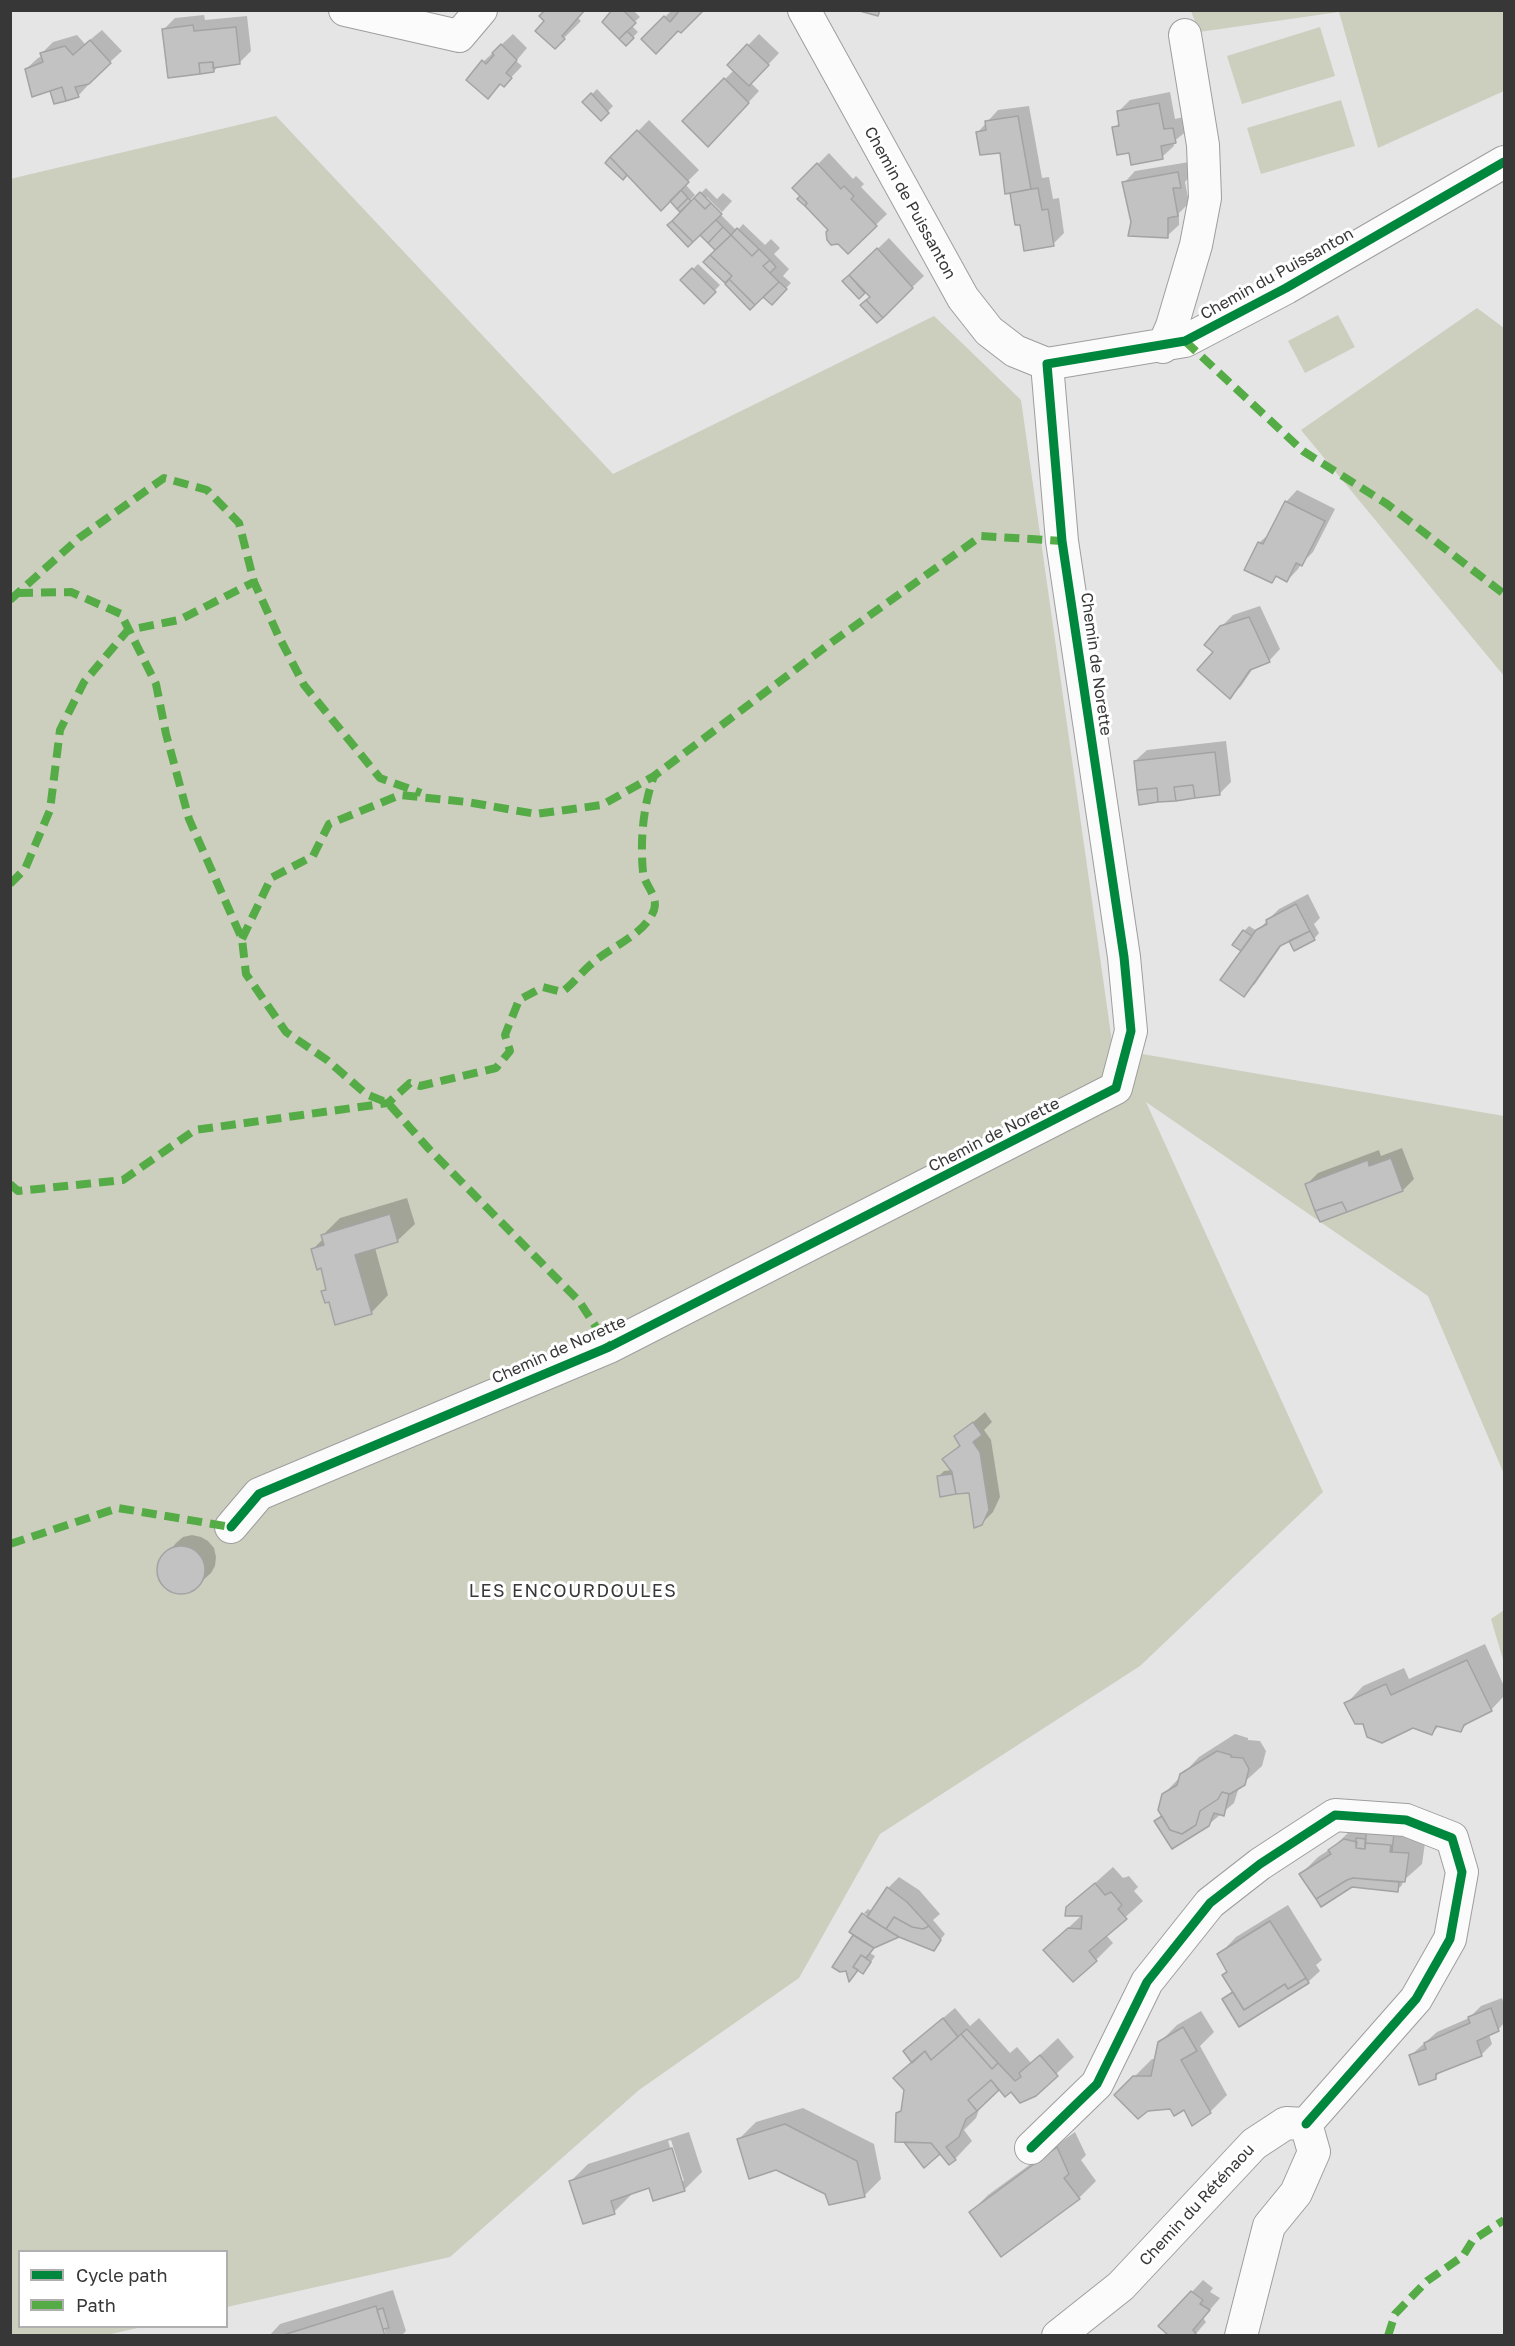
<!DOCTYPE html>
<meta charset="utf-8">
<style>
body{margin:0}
#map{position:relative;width:1515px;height:2346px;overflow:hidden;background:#e5e5e6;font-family:"Golos Text",sans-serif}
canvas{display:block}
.frame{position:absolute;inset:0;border:12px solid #373738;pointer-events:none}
.legend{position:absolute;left:18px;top:2250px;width:210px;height:78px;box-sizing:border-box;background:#fff;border:2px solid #afafaf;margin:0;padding:8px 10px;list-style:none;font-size:18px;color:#373738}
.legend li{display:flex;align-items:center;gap:12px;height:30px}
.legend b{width:30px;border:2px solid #afafaf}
</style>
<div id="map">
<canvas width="1515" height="2346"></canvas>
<div class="frame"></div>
<ul class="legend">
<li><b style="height:8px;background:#00873e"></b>Cycle path</li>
<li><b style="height:8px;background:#55ac46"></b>Path</li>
</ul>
</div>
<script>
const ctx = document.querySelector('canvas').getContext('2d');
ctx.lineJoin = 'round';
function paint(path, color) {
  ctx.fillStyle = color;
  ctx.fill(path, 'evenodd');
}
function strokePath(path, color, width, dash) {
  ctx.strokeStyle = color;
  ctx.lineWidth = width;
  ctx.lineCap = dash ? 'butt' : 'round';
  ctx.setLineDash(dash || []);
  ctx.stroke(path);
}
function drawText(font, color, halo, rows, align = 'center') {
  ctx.font = font + ' "Golos Text",sans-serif';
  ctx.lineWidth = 6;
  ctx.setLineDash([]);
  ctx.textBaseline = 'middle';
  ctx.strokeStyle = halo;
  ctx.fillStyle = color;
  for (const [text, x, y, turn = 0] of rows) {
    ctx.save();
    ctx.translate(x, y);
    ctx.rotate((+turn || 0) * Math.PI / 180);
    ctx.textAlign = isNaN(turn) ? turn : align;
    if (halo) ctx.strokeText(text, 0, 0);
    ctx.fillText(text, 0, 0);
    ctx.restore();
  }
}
paint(new Path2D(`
 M 1191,11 L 1504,11 L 1504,91 L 1378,148 L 1339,12 L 1199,32 Z
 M 1320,27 L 1335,76 L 1242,104 L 1227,56 Z
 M 1341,100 L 1355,146 L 1261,174 L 1247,128 Z
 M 276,116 L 613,474 L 934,316 L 1021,400 L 1113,1049 L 1504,1116 L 1504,1474 L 1428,1296 L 1146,1102 L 1323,1492 L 1140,1666 L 880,1834 L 799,1978 L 639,2090 L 450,2257 L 227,2307 L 226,2252 L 20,2252 L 20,2326 L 142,2327 L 102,2336 L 10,2335 L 10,179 Z
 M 1477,308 L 1504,328 L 1504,676 L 1301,430 Z
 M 1338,315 L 1355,347 L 1305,373 L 1288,341 Z
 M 1504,1610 L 1504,1663 L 1491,1619 Z`), '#cccebe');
paint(new Path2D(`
 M 547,10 L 585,10 L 578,18 L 581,21 L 555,47 L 546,21 Z
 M 614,10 L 633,10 L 640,17 L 631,25 L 638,32 L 626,44 Z
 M 672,10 L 702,10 L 643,39 Z
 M 204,15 L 205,20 L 247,16 L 251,51 L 240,62 L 219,65 L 214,71 L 164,29 L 175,18 Z
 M 102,30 L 122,51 L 88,82 L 89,84 L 78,96 L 51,89 L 26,69 L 38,58 L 42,56 L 42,53 L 53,42 L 77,35 L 85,44 Z
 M 513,34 L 527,48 L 516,61 L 522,66 L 504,85 L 501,83 L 488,97 L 468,80 L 484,61 Z
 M 759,34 L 779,53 L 751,83 L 759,91 L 720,133 L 684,121 L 734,70 L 729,65 Z
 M 597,89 L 613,106 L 601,119 L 584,102 Z
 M 1170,92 L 1175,119 L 1184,117 L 1187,131 L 1173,142 L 1174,146 L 1162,157 L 1130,151 L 1114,128 L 1120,122 L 1118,112 L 1130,100 Z
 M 1029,106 L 1042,178 L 1049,177 L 1053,199 L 1059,198 L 1064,233 L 1053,244 L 1021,224 L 1001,151 L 978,132 L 998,110 Z
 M 649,120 L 699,170 L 685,184 L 695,195 L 680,210 L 670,199 L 627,173 L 622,178 L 607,163 Z
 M 829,153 L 853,179 L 856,176 L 864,184 L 861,187 L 887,214 L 848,252 L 794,188 Z
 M 1189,162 L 1191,175 L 1185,182 L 1189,203 L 1179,213 L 1179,225 L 1167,236 L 1132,222 L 1124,183 L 1135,171 Z
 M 706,188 L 717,199 L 723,193 L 732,201 L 722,212 L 707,197 L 705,199 L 737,231 L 743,224 L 765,245 L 771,239 L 780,248 L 774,254 L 789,269 L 783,276 L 791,283 L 772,303 L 764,295 L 750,308 L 705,262 L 717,250 L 703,235 L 717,221 L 714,219 L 669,225 Z
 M 889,238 L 924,276 L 877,321 L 871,296 L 866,290 L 859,297 L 844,281 Z
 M 698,264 L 720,285 L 704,302 L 682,280 Z
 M 1297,490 L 1335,509 L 1313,552 L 1301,564 L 1298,569 L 1287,581 L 1277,575 L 1272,581 L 1259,543 L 1271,532 L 1286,502 Z
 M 1260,606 L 1280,649 L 1269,661 L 1254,667 L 1241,686 L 1230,697 L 1215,652 L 1221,627 L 1233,615 Z
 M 1226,741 L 1231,782 L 1219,794 L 1135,761 L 1147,750 Z
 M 1308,894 L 1320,918 L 1314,924 L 1319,933 L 1314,939 L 1290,939 L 1284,942 L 1255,984 L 1243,995 L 1244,931 L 1249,926 L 1257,931 L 1279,909 Z
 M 1402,1148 L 1414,1179 L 1403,1190 L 1307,1184 L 1318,1173 L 1379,1150 L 1381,1156 Z
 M 407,1198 L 415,1224 L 397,1241 L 375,1248 L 388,1295 L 371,1313 L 330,1301 L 323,1291 L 327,1287 L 322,1266 L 313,1249 L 324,1238 L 323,1235 L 340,1218 Z
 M 985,1412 L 992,1422 L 984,1430 L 991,1440 L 1000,1497 L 993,1512 L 981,1524 L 970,1491 L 956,1493 L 938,1477 L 944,1471 L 953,1470 L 944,1459 L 961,1444 L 956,1437 Z
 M 192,1535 L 201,1537 L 208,1541 L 214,1548 L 216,1557 L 215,1566 L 211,1573 L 191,1591 L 183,1593 L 174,1592 L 166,1588 L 158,1572 L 160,1563 L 176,1543 L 183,1537 Z
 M 1485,1644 L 1504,1686 L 1504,1696 L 1491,1710 L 1471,1720 L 1460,1731 L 1439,1726 L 1432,1733 L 1413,1727 L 1364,1722 L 1346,1704 L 1363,1686 L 1404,1668 L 1409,1679 Z
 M 1235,1734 L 1248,1738 L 1248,1740 L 1260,1741 L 1266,1751 L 1262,1766 L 1239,1787 L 1234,1803 L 1208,1825 L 1156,1821 L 1162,1815 L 1163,1795 L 1182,1775 L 1199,1757 Z
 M 1362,1823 L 1426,1836 L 1422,1864 L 1403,1881 L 1402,1885 L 1397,1890 L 1301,1874 L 1318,1857 L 1332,1848 L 1348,1833 Z
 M 1113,1867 L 1123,1878 L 1129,1876 L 1138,1887 L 1134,1891 L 1143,1901 L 1106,1935 L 1113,1943 L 1096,1960 L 1045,1950 L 1083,1914 L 1067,1908 Z
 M 899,1877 L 919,1890 L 940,1914 L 933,1920 L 945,1934 L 933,1949 L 899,1935 L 875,1946 L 870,1953 L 875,1956 L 868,1967 L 863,1972 L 859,1969 L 850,1980 L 847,1969 L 834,1966 L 855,1934 L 869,1920 L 869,1916 L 864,1913 L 868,1909 L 873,1912 L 888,1888 Z
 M 1288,1905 L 1322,1960 L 1316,1965 L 1320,1971 L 1308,1982 L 1240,2025 L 1224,1999 L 1233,1990 L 1228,1971 L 1219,1955 L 1236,1937 Z
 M 1502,1998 L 1504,2005 L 1504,2023 L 1498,2030 L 1489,2034 L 1492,2044 L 1481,2055 L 1443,2070 L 1435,2077 L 1411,2055 L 1437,2032 L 1469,2018 L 1481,2006 Z
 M 955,2008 L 970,2026 L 979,2018 L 1010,2053 L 1017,2047 L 1031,2063 L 1058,2038 L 1074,2057 L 1035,2094 L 999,2088 L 981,2104 L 976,2118 L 964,2130 L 972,2141 L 955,2159 L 940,2152 L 897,2114 L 903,2109 L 905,2089 L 895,2078 L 913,2061 L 917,2040 Z
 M 1201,2011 L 1214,2032 L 1200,2046 L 1227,2095 L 1210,2112 L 1171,2107 L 1116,2095 L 1152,2059 L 1156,2059 L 1159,2043 L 1177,2025 Z
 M 803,2108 L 874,2144 L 881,2179 L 864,2196 L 826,2193 L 739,2139 L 756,2122 Z
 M 689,2132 L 702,2172 L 684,2190 L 650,2186 L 630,2193 L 631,2195 L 614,2212 L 571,2181 L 588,2164 ZM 671,2140 L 684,2181 L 681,2181 L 668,2141 Z
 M 1075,2132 L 1086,2155 L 1081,2160 L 1096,2181 L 1079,2198 L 971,2212 L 988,2195 Z
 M 1203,2280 L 1213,2288 L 1210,2292 L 1220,2298 L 1203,2318 L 1206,2322 L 1194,2336 L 1160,2326 Z
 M 393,2290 L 406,2331 L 401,2336 L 386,2336 L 384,2328 L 381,2328 L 383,2336 L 269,2336 L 280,2324 Z`), '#0003');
const building = new Path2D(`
 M 545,10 L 585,10 L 562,36 L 565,39 L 555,49 L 535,31 L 544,21 L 539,16 Z
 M 612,10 L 623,10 L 636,23 L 619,39 L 602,22 Z
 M 704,10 L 681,33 L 678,31 L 656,54 L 641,39 L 664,16 L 670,22 L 680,10 Z
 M 856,10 L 880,10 L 878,16 Z
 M 193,25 L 194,31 L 236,27 L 240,64 L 213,68 L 213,62 L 199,63 L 200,74 L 168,78 L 162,29 Z
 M 627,31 L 634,38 L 626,46 L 619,39 Z
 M 90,40 L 111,63 L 89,84 L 75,87 L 79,97 L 66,101 L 62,87 L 32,97 L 25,69 L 43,62 L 40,53 L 65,46 L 73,55 Z
 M 501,44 L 517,60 L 506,73 L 512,78 L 504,87 L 500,84 L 488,99 L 466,80 L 482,60 L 486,64 L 494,55 L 492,53 Z
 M 747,44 L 769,65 L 749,86 L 727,65 Z
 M 213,62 L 214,72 L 200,74 L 199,63 Z
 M 724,78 L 749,103 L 708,147 L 682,121 Z
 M 62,87 L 66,101 L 54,104 L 50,91 Z
 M 591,93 L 609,113 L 601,121 L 582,102 Z
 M 1159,103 L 1164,129 L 1173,128 L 1176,143 L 1161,146 L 1163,159 L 1131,165 L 1129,153 L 1117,155 L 1112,127 L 1119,126 L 1117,111 Z
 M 1018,116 L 1031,189 L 1005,194 L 1000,153 L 980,155 L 976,132 L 986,130 L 985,121 Z
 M 637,130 L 689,182 L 661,211 L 610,157 Z
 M 610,157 L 627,175 L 623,180 L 605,163 Z
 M 817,163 L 841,189 L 844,186 L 854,196 L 851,199 L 877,226 L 848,254 L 838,244 L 831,245 L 827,240 L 826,232 L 828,230 L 805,206 L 807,203 L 792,188 Z
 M 1178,172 L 1181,188 L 1173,188 L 1178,216 L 1168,218 L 1168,238 L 1128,236 L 1131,222 L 1122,182 Z
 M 1038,188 L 1042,210 L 1048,209 L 1054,246 L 1024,251 L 1020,225 L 1015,225 L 1010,193 Z
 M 681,190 L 688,198 L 677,209 L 670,201 Z
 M 700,192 L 711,203 L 705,209 L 694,198 Z
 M 800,196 L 807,203 L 805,206 L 797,199 Z
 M 688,198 L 691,201 L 680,212 L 677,209 Z
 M 694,198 L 705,209 L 711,203 L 722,214 L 693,242 L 672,221 Z
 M 716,220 L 723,227 L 708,243 L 700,235 Z
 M 672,221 L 693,242 L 688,247 L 667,225 Z
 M 723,227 L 731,235 L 715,250 L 708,243 Z
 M 737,228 L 759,249 L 752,256 L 731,235 Z
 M 731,235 L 752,256 L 759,249 L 770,260 L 763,266 L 779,282 L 755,305 L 729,279 L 732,276 L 710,255 Z
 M 877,248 L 913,288 L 883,318 L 866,300 L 870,297 L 849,275 Z
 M 710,255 L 732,276 L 725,283 L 703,262 Z
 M 770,260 L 776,267 L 770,273 L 763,266 Z
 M 692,268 L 716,292 L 704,304 L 680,280 Z
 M 849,275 L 865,293 L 859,299 L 842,281 Z
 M 729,279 L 755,305 L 750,310 L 725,284 Z
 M 779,282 L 787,289 L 772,305 L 763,297 Z
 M 866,300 L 883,318 L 877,323 L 860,305 Z
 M 1285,501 L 1325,521 L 1302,566 L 1296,563 L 1287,582 L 1276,576 L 1272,583 L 1244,570 L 1258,542 L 1263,544 Z
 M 1249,617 L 1270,662 L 1250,670 L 1230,699 L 1197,670 L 1213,652 L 1204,645 L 1220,626 Z
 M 1215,752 L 1220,795 L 1195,798 L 1193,785 L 1174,787 L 1176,801 L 1158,802 L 1157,788 L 1137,790 L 1134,761 Z
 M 1193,785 L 1195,798 L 1176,801 L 1174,787 Z
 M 1157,788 L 1158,802 L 1139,805 L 1137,790 Z
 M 1296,904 L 1310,931 L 1280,946 L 1244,997 L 1220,980 L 1256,930 L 1267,924 L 1266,920 Z
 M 1243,930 L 1252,936 L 1241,951 L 1232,945 Z
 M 1310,931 L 1315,940 L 1294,951 L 1289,941 Z
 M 1391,1158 L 1403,1191 L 1347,1212 L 1342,1202 L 1315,1211 L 1305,1184 L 1368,1160 L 1369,1166 Z
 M 1342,1202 L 1347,1212 L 1320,1222 L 1315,1211 Z
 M 390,1214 L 398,1242 L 355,1255 L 372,1314 L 335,1325 L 329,1302 L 325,1303 L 321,1291 L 326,1290 L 321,1268 L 317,1270 L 311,1249 L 324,1245 L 321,1235 Z
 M 973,1422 L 982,1435 L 973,1442 L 980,1452 L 989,1510 L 982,1525 L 974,1528 L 969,1493 L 956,1494 L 952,1472 L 942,1459 L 960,1446 L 954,1436 Z
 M 952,1474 L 956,1494 L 940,1497 L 937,1476 Z
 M157 1570a24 24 0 1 1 48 0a24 24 0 1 1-48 0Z
 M 1467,1660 L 1492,1711 L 1464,1725 L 1461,1732 L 1436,1726 L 1432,1735 L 1413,1728 L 1382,1743 L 1367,1737 L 1363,1724 L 1355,1724 L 1344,1703 L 1386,1684 L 1391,1695 Z
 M 1217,1751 L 1231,1755 L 1231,1757 L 1243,1758 L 1249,1769 L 1245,1785 L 1230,1794 L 1222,1792 L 1218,1799 L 1200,1811 L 1196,1825 L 1182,1834 L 1170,1830 L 1158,1810 L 1162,1794 L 1177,1785 L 1180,1774 Z
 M 1222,1792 L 1229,1794 L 1224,1816 L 1214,1813 L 1209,1826 L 1172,1849 L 1154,1821 L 1162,1816 L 1170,1830 L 1182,1834 L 1196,1825 L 1200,1811 L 1218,1799 Z
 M 1368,1821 L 1395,1823 L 1392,1852 L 1391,1845 L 1365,1843 Z
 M 1356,1838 L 1366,1839 L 1365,1849 L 1356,1848 Z
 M 1344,1839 L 1357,1842 L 1356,1848 L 1365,1849 L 1365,1843 L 1391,1845 L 1390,1852 L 1409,1853 L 1405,1882 L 1353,1878 L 1347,1880 L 1316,1899 L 1299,1874 L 1331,1854 L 1328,1850 Z
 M 1353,1878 L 1399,1882 L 1398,1892 L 1352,1887 L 1321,1907 L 1316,1899 L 1347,1880 Z
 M 1095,1883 L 1105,1895 L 1111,1892 L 1122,1905 L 1118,1909 L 1127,1919 L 1089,1951 L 1097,1961 L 1073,1982 L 1043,1950 L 1068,1928 L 1081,1929 L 1082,1916 L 1065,1916 L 1066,1907 Z
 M 887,1887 L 907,1902 L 929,1926 L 923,1929 L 912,1927 L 894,1917 L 886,1929 L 867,1917 Z
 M 862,1913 L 886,1929 L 899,1937 L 874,1948 L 849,1932 Z
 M 894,1917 L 912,1927 L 923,1929 L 929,1926 L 941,1940 L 934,1951 L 899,1937 L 886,1929 Z
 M 1270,1921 L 1306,1978 L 1288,1989 L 1285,1984 L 1244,2010 L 1222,1975 L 1227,1972 L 1217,1954 Z
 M 853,1935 L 874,1948 L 866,1958 L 861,1955 L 853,1967 L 858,1970 L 849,1982 L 846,1971 L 840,1972 L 832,1967 Z
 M 861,1955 L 871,1962 L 863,1974 L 853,1967 Z
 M 1306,1978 L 1309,1983 L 1239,2027 L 1222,1999 L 1233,1992 L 1244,2010 L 1285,1984 L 1288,1989 Z
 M 1491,2008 L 1499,2031 L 1477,2041 L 1482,2056 L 1436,2074 L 1436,2079 L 1419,2085 L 1409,2055 L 1426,2049 L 1424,2043 L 1470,2023 L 1468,2017 Z
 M 943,2018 L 958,2037 L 931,2060 L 925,2051 L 912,2063 L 903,2051 Z
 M 1183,2027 L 1197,2051 L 1181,2060 L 1211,2113 L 1192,2126 L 1184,2110 L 1174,2116 L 1170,2109 L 1148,2111 L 1138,2119 L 1114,2095 L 1133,2076 L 1151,2076 L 1158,2042 Z
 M 967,2029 L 998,2063 L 992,2069 L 961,2034 Z
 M 961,2034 L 992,2069 L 998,2063 L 1015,2081 L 1021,2077 L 1019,2073 L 1040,2055 L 1058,2076 L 1036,2096 L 1020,2103 L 1011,2092 L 1005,2097 L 991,2080 L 968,2100 L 977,2111 L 966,2119 L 959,2137 L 946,2147 L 956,2160 L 949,2165 L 931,2143 L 895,2142 L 896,2113 L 901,2111 L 904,2090 L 893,2078 L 925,2051 L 931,2060 Z
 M 991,2080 L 999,2090 L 977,2111 L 968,2100 Z
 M 785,2124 L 857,2161 L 865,2197 L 829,2205 L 825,2194 L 776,2170 L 749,2179 L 737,2139 Z
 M 904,2142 L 931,2143 L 940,2154 L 924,2168 Z
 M 1057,2147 L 1069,2174 L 1064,2178 L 1080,2199 L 1001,2257 L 969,2212 Z
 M 672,2148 L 685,2191 L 653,2201 L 649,2188 L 611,2201 L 615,2214 L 583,2224 L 569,2181 Z
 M 1191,2291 L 1203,2300 L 1200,2304 L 1210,2310 L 1193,2330 L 1196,2334 L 1194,2336 L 1169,2336 L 1158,2326 Z
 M 376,2306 L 385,2336 L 280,2336 Z
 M 383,2308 L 389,2328 L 383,2329 L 377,2310 Z`);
paint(building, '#c2c2c2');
strokePath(building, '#a4a3a4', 1.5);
const minor = new Path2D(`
 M 345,10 L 459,36 L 481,10
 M 804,10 L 963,298 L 989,331 L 1015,351 L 1047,364
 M 1163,347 L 1172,326 L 1196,245 L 1205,198 L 1203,145 L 1185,35
 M 1047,364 L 1185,341 L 1286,288 L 1504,162
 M 231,1527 L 259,1494 L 609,1347 L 1116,1088 L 1131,1031 L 1124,957 L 1062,541 L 1047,364
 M 1031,2148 L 1097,2084 L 1147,1982 L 1210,1903 L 1260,1864 L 1335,1815 L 1406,1820 L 1452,1838 L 1462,1872 L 1450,1939 L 1416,1999 L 1306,2124
 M 1058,2336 L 1121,2286 L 1254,2144 L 1286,2123 L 1306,2124 L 1314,2152 L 1296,2193 L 1269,2226 L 1241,2336`);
strokePath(minor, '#9e9e9e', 34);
strokePath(minor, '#fbfbfb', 32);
strokePath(new Path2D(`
 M 1185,341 L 1303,451 L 1387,504 L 1504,594
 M 18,593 L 71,592 L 121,614 L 156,684 L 166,734 L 189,819 L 242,939 L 246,974 L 286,1032 L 327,1060 L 366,1094 L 388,1103 L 429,1149 L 579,1301 L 609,1347
 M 10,600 L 79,538 L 164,478 L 207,490 L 239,523 L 254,582 L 278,635 L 304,685 L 380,778 L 421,793
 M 10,884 L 25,869 L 50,810 L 60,730 L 84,682 L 128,630 L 179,620 L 254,582
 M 242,939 L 271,878 L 313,856 L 329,824 L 400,795 L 467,802 L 536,814 L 602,805 L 654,776 L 828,645 L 981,536 L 1062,541
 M 10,1184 L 18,1191 L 123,1180 L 195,1130 L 388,1103 L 410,1083 L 420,1086 L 496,1068 L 510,1051 L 505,1035 L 519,1000 L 543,987 L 562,992 C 574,983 583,970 595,961 C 613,946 645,934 654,910 C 659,896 644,885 643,872 C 640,841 643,806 654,776
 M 10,1544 L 118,1508 L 231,1527
 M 1388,2336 L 1395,2314 L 1427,2281 L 1463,2256 L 1473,2240 L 1504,2220`), '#55ac46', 8, [15, 8]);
strokePath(new Path2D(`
 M 231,1527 L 259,1494 L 609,1347 L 1116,1088 L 1131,1031 L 1124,957 L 1062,541 L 1047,364 L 1185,341 L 1286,288 L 1504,162
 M 1031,2148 L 1097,2084 L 1147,1982 L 1210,1903 L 1260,1864 L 1335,1815 L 1406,1820 L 1452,1838 L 1462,1872 L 1450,1939 L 1416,1999 L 1306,2124`), '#00873e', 9);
drawText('16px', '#373738', '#fff', [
 ["Chemin de Puissanton",910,203,61],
 ["Chemin du Puissanton",1277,274,-29],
 ["Chemin de Norette",1096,664,82],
 ["Chemin de Norette",994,1135,-27],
 ["Chemin de Norette",559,1350,-24],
 ["Chemin du Réténaou",1197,2205,-47]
]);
ctx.letterSpacing = '1.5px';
drawText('18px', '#373738', '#fff', [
 ["LES ENCOURDOULES",573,1591]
]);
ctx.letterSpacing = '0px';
</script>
